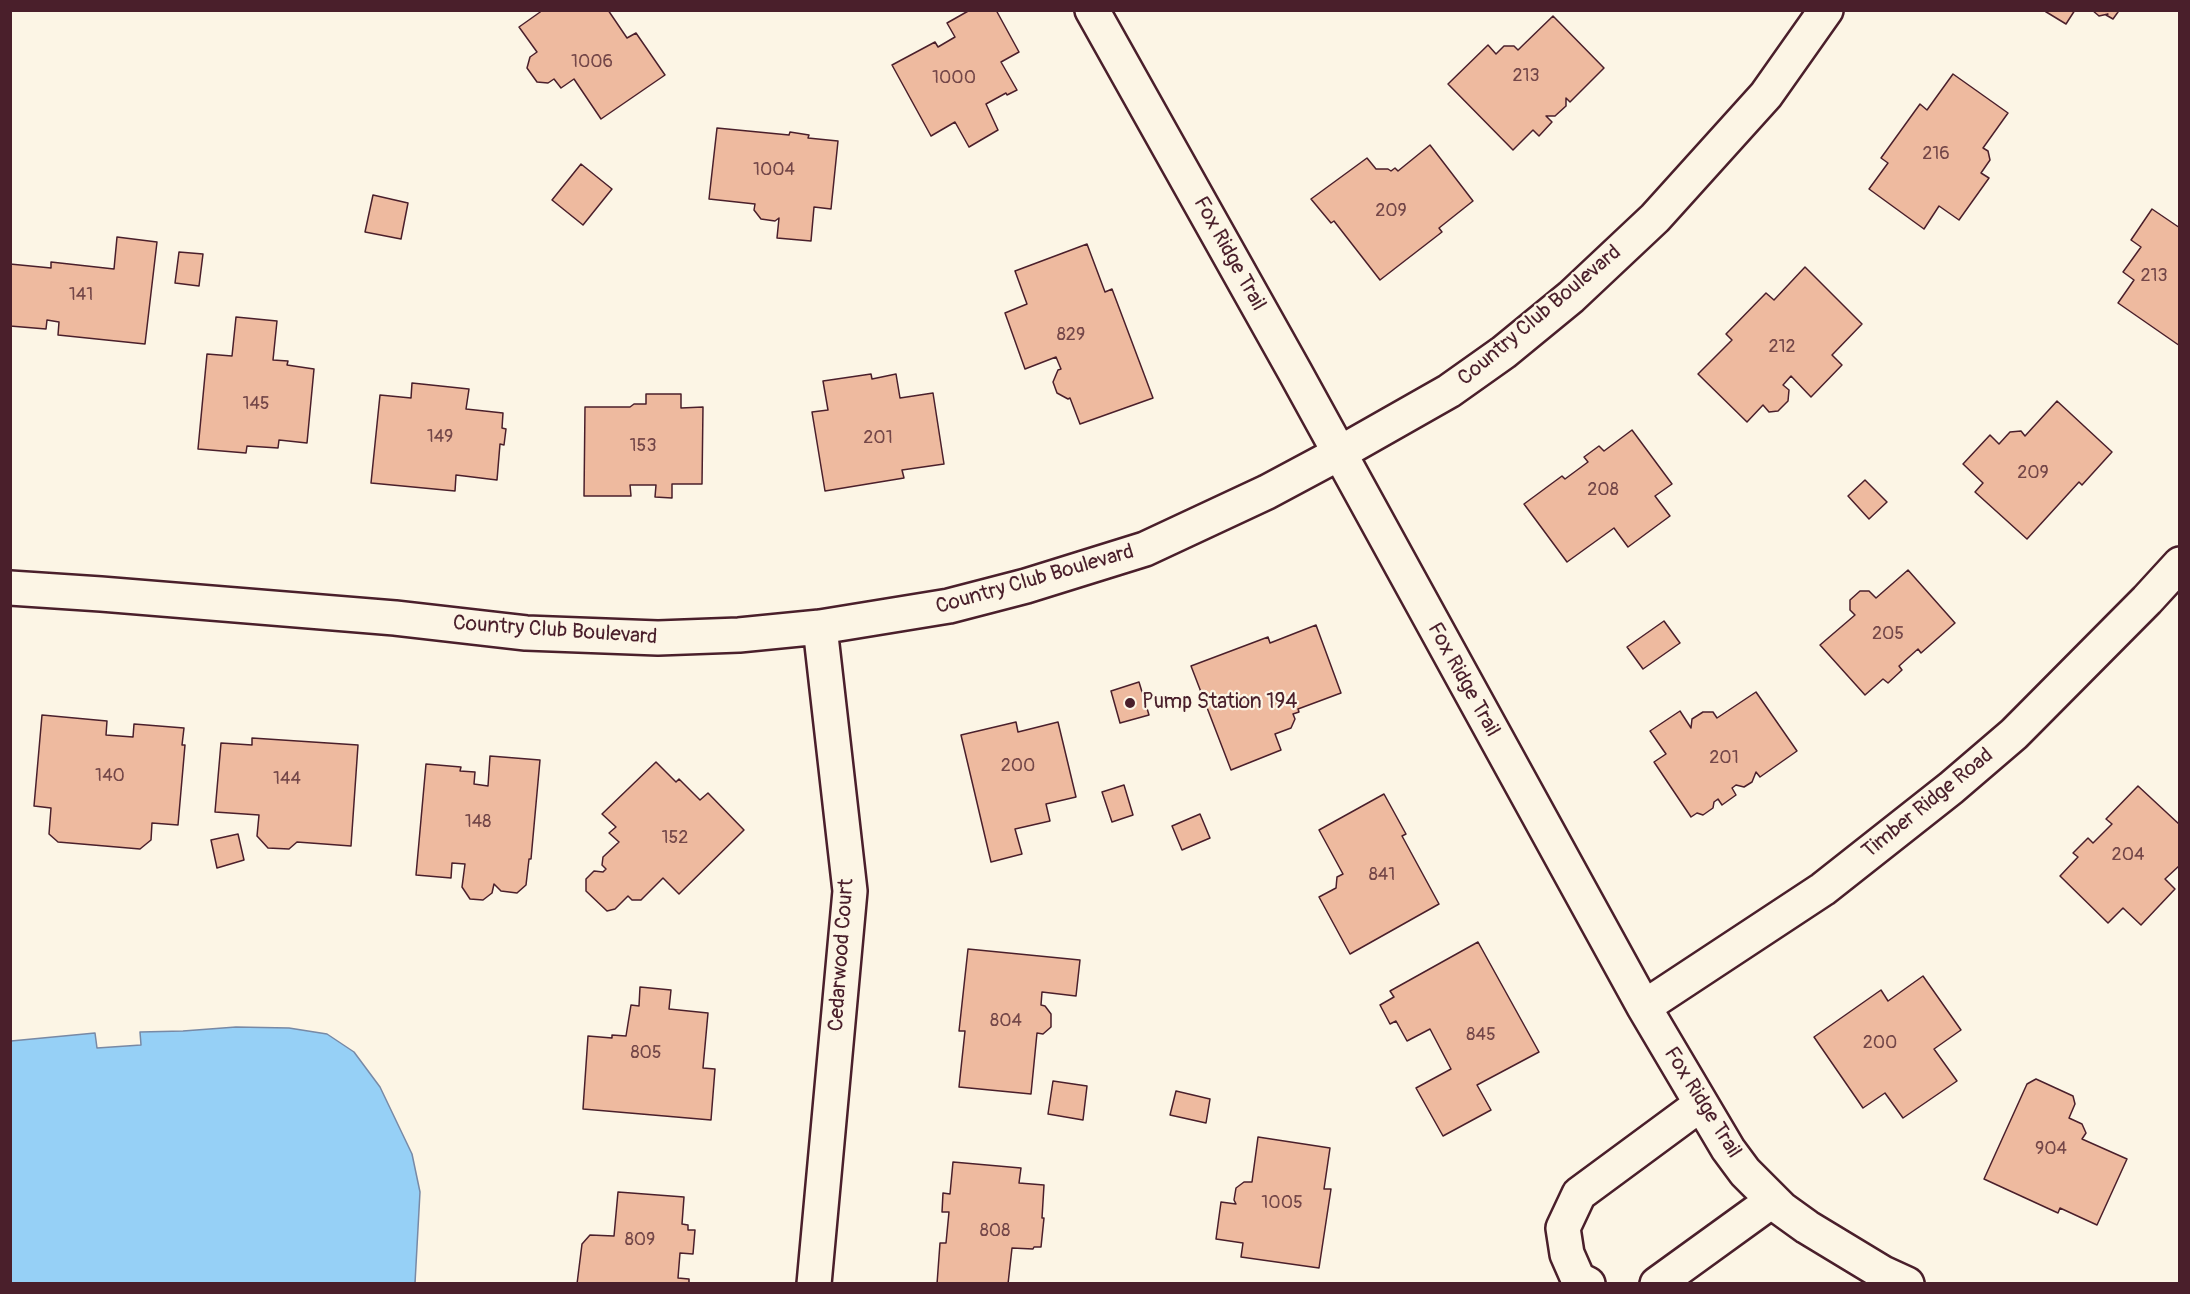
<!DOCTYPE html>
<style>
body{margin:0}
#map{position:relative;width:2190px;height:1294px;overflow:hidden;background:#fcf5e5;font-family:Pangolin,sans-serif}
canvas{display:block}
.frame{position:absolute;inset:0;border:12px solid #4a1f2b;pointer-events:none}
</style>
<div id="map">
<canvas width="2190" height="1294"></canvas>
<div class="frame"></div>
</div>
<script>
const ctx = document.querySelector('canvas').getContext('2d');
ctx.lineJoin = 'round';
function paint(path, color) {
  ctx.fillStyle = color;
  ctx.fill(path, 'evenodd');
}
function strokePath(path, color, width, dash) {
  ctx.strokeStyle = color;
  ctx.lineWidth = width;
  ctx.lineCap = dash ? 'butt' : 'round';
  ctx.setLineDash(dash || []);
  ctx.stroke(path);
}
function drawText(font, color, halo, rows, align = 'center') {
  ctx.font = font + ' Pangolin,sans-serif';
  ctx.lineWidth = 4.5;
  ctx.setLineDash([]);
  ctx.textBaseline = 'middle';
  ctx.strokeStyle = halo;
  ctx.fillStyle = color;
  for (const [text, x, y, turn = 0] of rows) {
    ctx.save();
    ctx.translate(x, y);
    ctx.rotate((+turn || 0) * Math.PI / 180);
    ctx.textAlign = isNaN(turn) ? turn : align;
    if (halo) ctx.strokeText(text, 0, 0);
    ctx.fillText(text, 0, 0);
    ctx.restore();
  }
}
const water = new Path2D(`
 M 236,1027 L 289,1028 L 327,1034 L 354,1052 L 380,1087 L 412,1154 L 420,1192 L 415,1283 L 11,1283 L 11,1041 L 95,1033 L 97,1048 L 141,1045 L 140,1032 L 183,1031 Z`);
paint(water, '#96d0f6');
strokePath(water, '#7889a5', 1.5);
const building = new Path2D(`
 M 543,10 L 608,10 L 627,38 L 636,33 L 665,75 L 601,119 L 574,79 L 561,88 L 554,79 L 548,83 L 537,82 L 527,68 L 530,57 L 537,52 L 519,27 Z
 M 970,10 L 996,10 L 1019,52 L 1001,62 L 1017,90 L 1007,95 L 1006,93 L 986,104 L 998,130 L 969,147 L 955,122 L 931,136 L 892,65 L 935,42 L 938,47 L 955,37 L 947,23 Z
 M 2043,10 L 2075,10 L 2066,24 Z
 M 2092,10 L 2115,10 L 2118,12 L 2113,19 L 2106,15 L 2108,14 L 2099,16 Z
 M 1553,16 L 1604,68 L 1570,102 L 1566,98 L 1566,106 L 1555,116 L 1546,116 L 1552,122 L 1539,136 L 1533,130 L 1513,150 L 1448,84 L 1488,45 L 1496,54 L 1504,46 L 1514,46 L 1518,50 Z
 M 1953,74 L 2008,113 L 1983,148 L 1988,151 L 1990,160 L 1981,173 L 1989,178 L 1959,220 L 1939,206 L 1924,229 L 1869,189 L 1888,163 L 1881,158 L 1920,104 L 1927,110 Z
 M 717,128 L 789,135 L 790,132 L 809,135 L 808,138 L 838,141 L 831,209 L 814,207 L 811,241 L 777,238 L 779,218 L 775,221 L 761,219 L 754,210 L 755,204 L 709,199 Z
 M 1430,145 L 1473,201 L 1439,228 L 1442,232 L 1380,280 L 1334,221 L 1331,223 L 1311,199 L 1367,158 L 1376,169 L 1388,169 L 1391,171 L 1395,168 L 1398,171 Z
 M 581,164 L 612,189 L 583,225 L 552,200 Z
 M 373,195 L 408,203 L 401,239 L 365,232 Z
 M 2152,209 L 2180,228 L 2180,346 L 2118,303 L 2134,280 L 2123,272 L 2141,247 L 2131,240 Z
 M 117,237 L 157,242 L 145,344 L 58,335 L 59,322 L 47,320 L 46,329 L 10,326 L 10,264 L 51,268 L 51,262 L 114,269 Z
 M 1087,244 L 1105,292 L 1112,289 L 1153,398 L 1080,424 L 1070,398 L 1068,399 L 1057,393 L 1053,382 L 1058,370 L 1061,369 L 1056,357 L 1025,369 L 1005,313 L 1027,304 L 1015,271 Z
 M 179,252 L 203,254 L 199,286 L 175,283 Z
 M 1805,267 L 1862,324 L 1832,355 L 1842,365 L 1811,397 L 1791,376 L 1783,385 L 1789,390 L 1788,401 L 1778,411 L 1769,412 L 1763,405 L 1747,422 L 1698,374 L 1732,340 L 1726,334 L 1766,293 L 1774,300 Z
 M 236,317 L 277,321 L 273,360 L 288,361 L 287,365 L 314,369 L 307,443 L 279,440 L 278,448 L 247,446 L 246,453 L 198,449 L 207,354 L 232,356 Z
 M 871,374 L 872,379 L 896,374 L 900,398 L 933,393 L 944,464 L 902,470 L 904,478 L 825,491 L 812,412 L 828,410 L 823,381 Z
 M 412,383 L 469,389 L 466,409 L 503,413 L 502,428 L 506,429 L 504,445 L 500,444 L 497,480 L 456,475 L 455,491 L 371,483 L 380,395 L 411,398 Z
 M 646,394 L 681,394 L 681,408 L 703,407 L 702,484 L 672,484 L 672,498 L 655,497 L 656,485 L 630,485 L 631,496 L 584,496 L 585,407 L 630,407 L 634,404 L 646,404 Z
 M 2057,401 L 2112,452 L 2082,485 L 2079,482 L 2027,539 L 1975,492 L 1983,483 L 1963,464 L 1990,435 L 1999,444 L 2010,432 L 2021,431 L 2025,436 Z
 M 1632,430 L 1672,484 L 1655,496 L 1670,516 L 1628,547 L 1614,528 L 1567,562 L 1524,504 L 1562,476 L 1565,479 L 1588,462 L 1584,457 L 1599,446 L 1604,451 Z
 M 1865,480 L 1887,502 L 1869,519 L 1848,496 Z
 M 1908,570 L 1955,623 L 1921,653 L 1918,649 L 1899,666 L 1902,670 L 1888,683 L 1883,679 L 1865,695 L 1820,645 L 1855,615 L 1850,610 L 1850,600 L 1860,591 L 1869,591 L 1876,598 Z
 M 1664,621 L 1680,643 L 1643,669 L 1627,647 Z
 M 1316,625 L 1341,693 L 1298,709 L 1299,712 L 1293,714 L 1295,719 L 1291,728 L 1275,734 L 1281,750 L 1231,770 L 1191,666 L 1268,637 L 1270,643 Z
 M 1139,682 L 1149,715 L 1120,723 L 1111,691 Z
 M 1756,692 L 1797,751 L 1760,777 L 1756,772 L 1752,782 L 1744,787 L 1736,785 L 1732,788 L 1736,795 L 1722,805 L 1718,799 L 1714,802 L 1713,808 L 1703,815 L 1697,813 L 1691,817 L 1654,762 L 1666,754 L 1650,731 L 1680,711 L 1691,728 L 1692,719 L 1703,712 L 1713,712 L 1717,718 Z
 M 42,715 L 107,721 L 106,735 L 133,737 L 134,724 L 184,728 L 182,745 L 185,745 L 178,825 L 152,823 L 151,840 L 140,849 L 58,842 L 49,834 L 51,808 L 34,806 Z
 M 1016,722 L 1018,732 L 1058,722 L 1076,797 L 1046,804 L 1050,821 L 1015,829 L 1022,854 L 991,862 L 961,735 Z
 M 252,738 L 358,745 L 351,846 L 297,842 L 289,849 L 268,848 L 257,836 L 259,815 L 215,812 L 221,743 L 252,745 Z
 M 490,756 L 540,760 L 531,859 L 529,859 L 526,885 L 517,893 L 501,891 L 494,884 L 492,893 L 483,900 L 470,899 L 462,887 L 465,864 L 452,863 L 451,878 L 416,875 L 426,764 L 461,767 L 460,771 L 475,772 L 474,784 L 488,786 Z
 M 656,762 L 676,782 L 679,779 L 700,800 L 708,793 L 744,830 L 679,894 L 663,878 L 641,900 L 632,900 L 628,896 L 615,909 L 607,911 L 586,891 L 586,879 L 594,871 L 603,872 L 606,869 L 602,865 L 603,857 L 619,842 L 609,833 L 616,827 L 602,814 Z
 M 1124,785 L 1133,815 L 1112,822 L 1102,792 Z
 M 2138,786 L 2180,825 L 2180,865 L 2165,879 L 2175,889 L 2141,925 L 2123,908 L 2108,923 L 2060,876 L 2078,857 L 2073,853 L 2088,838 L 2093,843 L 2112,824 L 2106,819 Z
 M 1384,794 L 1406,834 L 1402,836 L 1439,904 L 1350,954 L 1319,897 L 1336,888 L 1337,877 L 1343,874 L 1319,830 Z
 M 1200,814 L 1210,838 L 1182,850 L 1172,826 Z
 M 238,834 L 244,860 L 217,868 L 211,840 Z
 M 1478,942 L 1539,1052 L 1477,1085 L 1491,1110 L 1443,1136 L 1416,1088 L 1451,1069 L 1430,1029 L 1407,1041 L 1396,1021 L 1390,1024 L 1380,1005 L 1394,997 L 1390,991 Z
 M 968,949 L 1080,960 L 1076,996 L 1042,992 L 1041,1005 L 1045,1006 L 1051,1014 L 1051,1027 L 1043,1034 L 1037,1033 L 1031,1094 L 959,1087 L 965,1031 L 959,1031 Z
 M 1923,976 L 1961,1030 L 1934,1049 L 1957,1081 L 1903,1118 L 1885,1093 L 1863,1108 L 1814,1037 L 1881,990 L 1888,1001 Z
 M 640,987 L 671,990 L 669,1009 L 708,1013 L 703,1068 L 715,1069 L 711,1120 L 583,1109 L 588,1036 L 612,1038 L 612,1035 L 626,1036 L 631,1005 L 639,1006 Z
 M 2036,1079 L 2073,1096 L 2075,1104 L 2069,1118 L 2082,1124 L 2086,1133 L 2082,1139 L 2127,1159 L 2097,1225 L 2060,1208 L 2058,1213 L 1984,1179 L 2027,1084 Z
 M 1053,1081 L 1087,1086 L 1083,1120 L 1048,1114 Z
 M 1176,1091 L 1210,1099 L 1206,1123 L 1170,1115 Z
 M 1258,1137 L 1330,1148 L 1324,1189 L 1331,1189 L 1319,1268 L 1241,1257 L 1243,1243 L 1216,1239 L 1221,1202 L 1236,1204 L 1234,1200 L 1236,1188 L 1244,1182 L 1252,1182 Z
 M 953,1162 L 1021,1168 L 1019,1183 L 1044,1185 L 1042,1218 L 1044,1218 L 1041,1247 L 1034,1247 L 1033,1249 L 1012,1248 L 1008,1284 L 937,1284 L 940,1243 L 946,1243 L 949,1212 L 942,1212 L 943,1193 L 950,1194 Z
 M 618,1192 L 684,1197 L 682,1224 L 688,1225 L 688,1230 L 695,1230 L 693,1254 L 680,1253 L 678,1278 L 689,1279 L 689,1284 L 577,1284 L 582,1244 L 590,1235 L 614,1236 Z`);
paint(building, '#eeba9f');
strokePath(building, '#4a1f2b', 1.5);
const minor = new Path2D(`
 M 1092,10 L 1295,372 L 1644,1007 L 1728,1149 L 1745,1172 L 1782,1209 L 1807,1227 L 1883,1273 L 1907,1284
 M 10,588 L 101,594 L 395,618 L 526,633 L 658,638 L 739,635 L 820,627 L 949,606 L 1026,586 L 1145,549 L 1267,492 L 1338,454 L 1449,391 L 1504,352 L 1571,297 L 1655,218 L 1766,95 L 1826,10
 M 1644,1007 L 1823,889 L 1951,788 L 2014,734 L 2147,600 L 2180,564
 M 814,1284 L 850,891 L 820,627
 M 1588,1284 L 1578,1279 L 1567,1254 L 1563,1228 L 1579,1194 L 1701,1104
 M 1657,1284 L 1773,1200`);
strokePath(minor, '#4a1f2b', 38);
strokePath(minor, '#fcf5e5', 33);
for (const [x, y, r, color] of [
 [1130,703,6,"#4a1f2b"]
]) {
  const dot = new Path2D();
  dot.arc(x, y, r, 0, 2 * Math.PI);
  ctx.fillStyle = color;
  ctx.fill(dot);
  strokePath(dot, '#fcf5e5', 2);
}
drawText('18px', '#734648', null, [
 ["1006",592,62],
 ["213",1526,76],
 ["1000",954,78],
 ["216",1936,154],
 ["1004",774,170],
 ["209",1391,211],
 ["213",2154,276],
 ["141",81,295],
 ["829",1071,335],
 ["212",1782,347],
 ["145",256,404],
 ["149",440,437],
 ["201",878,438],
 ["153",643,446],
 ["209",2033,473],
 ["208",1603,490],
 ["205",1888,634],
 ["201",1724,758],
 ["200",1018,766],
 ["140",110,776],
 ["144",287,779],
 ["148",478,822],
 ["152",675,838],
 ["204",2128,855],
 ["841",1382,875],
 ["804",1006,1021],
 ["845",1481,1035],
 ["200",1880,1043],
 ["805",646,1053],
 ["904",2051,1149],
 ["1005",1282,1203],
 ["808",995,1231],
 ["809",640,1240]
]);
drawText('21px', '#4a1f2b', '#fcf5e5', [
 ["Fox Ridge Trail",1229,254,61],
 ["Country Club Boulevard",1540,316,-40],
 ["Country Club Boulevard",1035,580,-16],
 ["Country Club Boulevard",555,631,4],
 ["Fox Ridge Trail",1463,680,61],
 ["Timber Ridge Road",1928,804,-39],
 ["Cedarwood Court",842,955,-86],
 ["Fox Ridge Trail",1702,1103,58]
]);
drawText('21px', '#4a1f2b', '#fcf5e5', [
 ["Pump Station 194",1142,703]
], 'left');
</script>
